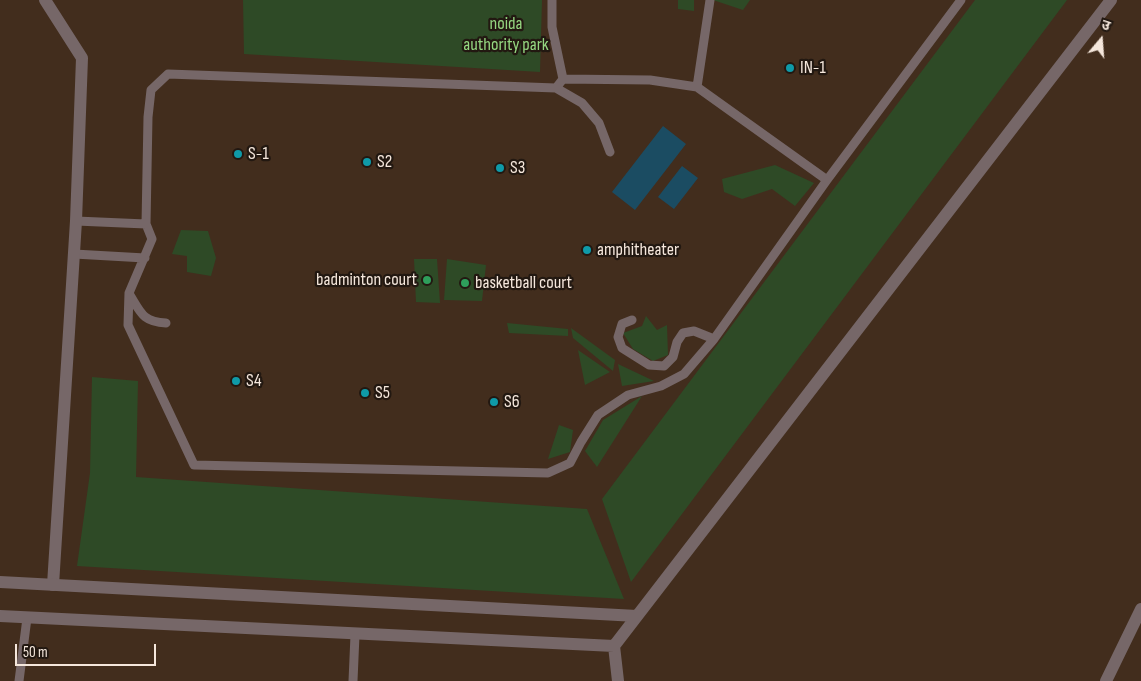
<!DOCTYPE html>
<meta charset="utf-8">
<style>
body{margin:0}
#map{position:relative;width:1141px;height:681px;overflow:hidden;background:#422d1d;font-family:"Sofia Sans Condensed","Noto Sans Devanagari",sans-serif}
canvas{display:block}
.north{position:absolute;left:1076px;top:15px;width:50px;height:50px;-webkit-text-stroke:4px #221811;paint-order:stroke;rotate:18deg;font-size:14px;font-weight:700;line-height:20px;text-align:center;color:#f5e7dc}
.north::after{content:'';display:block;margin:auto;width:18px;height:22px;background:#f5e7dc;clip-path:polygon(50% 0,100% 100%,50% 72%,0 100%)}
.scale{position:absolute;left:15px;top:644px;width:141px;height:22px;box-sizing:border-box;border:2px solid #f5e7dc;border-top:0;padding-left:6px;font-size:15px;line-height:18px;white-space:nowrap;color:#f5e7dc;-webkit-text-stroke:4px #221811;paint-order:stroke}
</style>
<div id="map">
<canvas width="1141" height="681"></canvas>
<div class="north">उ</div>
<div class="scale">50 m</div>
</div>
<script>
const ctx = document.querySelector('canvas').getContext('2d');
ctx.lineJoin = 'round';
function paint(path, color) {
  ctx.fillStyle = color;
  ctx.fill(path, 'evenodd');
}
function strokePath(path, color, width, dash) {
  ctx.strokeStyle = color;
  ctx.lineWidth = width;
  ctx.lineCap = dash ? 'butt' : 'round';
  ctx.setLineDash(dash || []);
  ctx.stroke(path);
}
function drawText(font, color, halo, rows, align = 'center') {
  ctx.font = font + ' "Sofia Sans Condensed",sans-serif';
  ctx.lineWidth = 4.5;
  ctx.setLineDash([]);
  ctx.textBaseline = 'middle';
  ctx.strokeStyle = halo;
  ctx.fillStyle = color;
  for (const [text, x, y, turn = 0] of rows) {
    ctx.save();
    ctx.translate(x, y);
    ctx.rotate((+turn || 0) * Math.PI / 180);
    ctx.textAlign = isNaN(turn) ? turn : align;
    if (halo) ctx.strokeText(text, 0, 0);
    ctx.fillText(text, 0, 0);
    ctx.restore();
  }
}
paint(new Path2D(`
 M 243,0 L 542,0 L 540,72 L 244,54 Z
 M 678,0 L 694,0 L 694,11 L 678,9 Z
 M 713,0 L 750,0 L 743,10 Z
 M 975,0 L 1067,0 L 631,582 L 602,499 Z
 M 775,165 L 814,183 L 795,206 L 772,189 L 742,199 L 724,192 L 722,179 Z
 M 181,230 L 208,231 L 216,258 L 211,276 L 187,272 L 187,256 L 172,254 Z
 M 414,259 L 437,259 L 440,303 L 416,302 Z
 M 447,259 L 486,265 L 482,301 L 444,300 Z
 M 646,316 L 657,330 L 667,325 L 668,355 L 653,361 L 633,349 L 623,333 L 642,326 Z
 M 507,323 L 568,329 L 568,336 L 509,333 Z
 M 571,328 L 615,360 L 613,371 L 573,338 Z
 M 578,350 L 610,372 L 585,385 Z
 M 618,364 L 654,381 L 622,386 Z
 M 92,377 L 138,381 L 136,477 L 587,509 L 624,599 L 77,566 L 90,473 Z
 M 642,396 L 597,467 L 585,451 L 603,420 Z
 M 559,425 L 573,430 L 570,452 L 548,459 Z`), '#2e4a26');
paint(new Path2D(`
 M 663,126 L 686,144 L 635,210 L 612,192 Z
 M 682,166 L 698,178 L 674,209 L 658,197 Z`), '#1b4c62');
strokePath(new Path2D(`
 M 552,0 L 552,27 L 563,79 L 556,88 L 168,74 L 151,90 L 148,117 L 146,224 L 152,239 L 129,293 L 128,325 L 194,465 L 548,473 L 570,463 L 581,442 L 598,415 L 628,395 L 661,386 L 684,374 L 714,339 L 827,180 L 961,0
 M 563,79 L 650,80 L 697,87 L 827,180
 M 697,87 L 710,0
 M 556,88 L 582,103 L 599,123 L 610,152
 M 76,221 L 146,224
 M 74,254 L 145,258
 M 130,295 C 141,313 143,322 166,323
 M 632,320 L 622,324 L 618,337 L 622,348 L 649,365 L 664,366 L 673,357 L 677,342 L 683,333 L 694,331 L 714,339
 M 19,681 L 27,618
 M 353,681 L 355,635`), '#766768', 9);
strokePath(new Path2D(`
 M 45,0 L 82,58 L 76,221 L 53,585`), '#766768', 12);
strokePath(new Path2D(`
 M 0,582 L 637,616
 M 0,616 L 614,646
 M 618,681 L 614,646 L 1111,0
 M 1106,681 L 1141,609`), '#766768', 12);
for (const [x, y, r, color] of [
 [790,68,5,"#0f9aa8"],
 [238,154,5,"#0f9aa8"],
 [367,162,5,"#0f9aa8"],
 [500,168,5,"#0f9aa8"],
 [587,250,5,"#0f9aa8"],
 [427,280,5,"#2e9e5b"],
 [465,283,5,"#2e9e5b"],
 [236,381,5,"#0f9aa8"],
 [365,393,5,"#0f9aa8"],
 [494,402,5,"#0f9aa8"]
]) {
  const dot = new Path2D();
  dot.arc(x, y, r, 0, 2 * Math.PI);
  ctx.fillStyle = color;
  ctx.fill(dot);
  strokePath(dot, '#221811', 2);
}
drawText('18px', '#95d781', '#221811', [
 ["noida",506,24],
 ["authority park",506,45]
]);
drawText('18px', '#f5e7dc', '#221811', [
 ["IN-1",800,68],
 ["S-1",248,154],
 ["S2",377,162],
 ["S3",510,168],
 ["amphitheater",597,250],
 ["badminton court",417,280,"right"],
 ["basketball court",475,283],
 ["S4",246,381],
 ["S5",375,393],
 ["S6",504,402]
], 'left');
</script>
